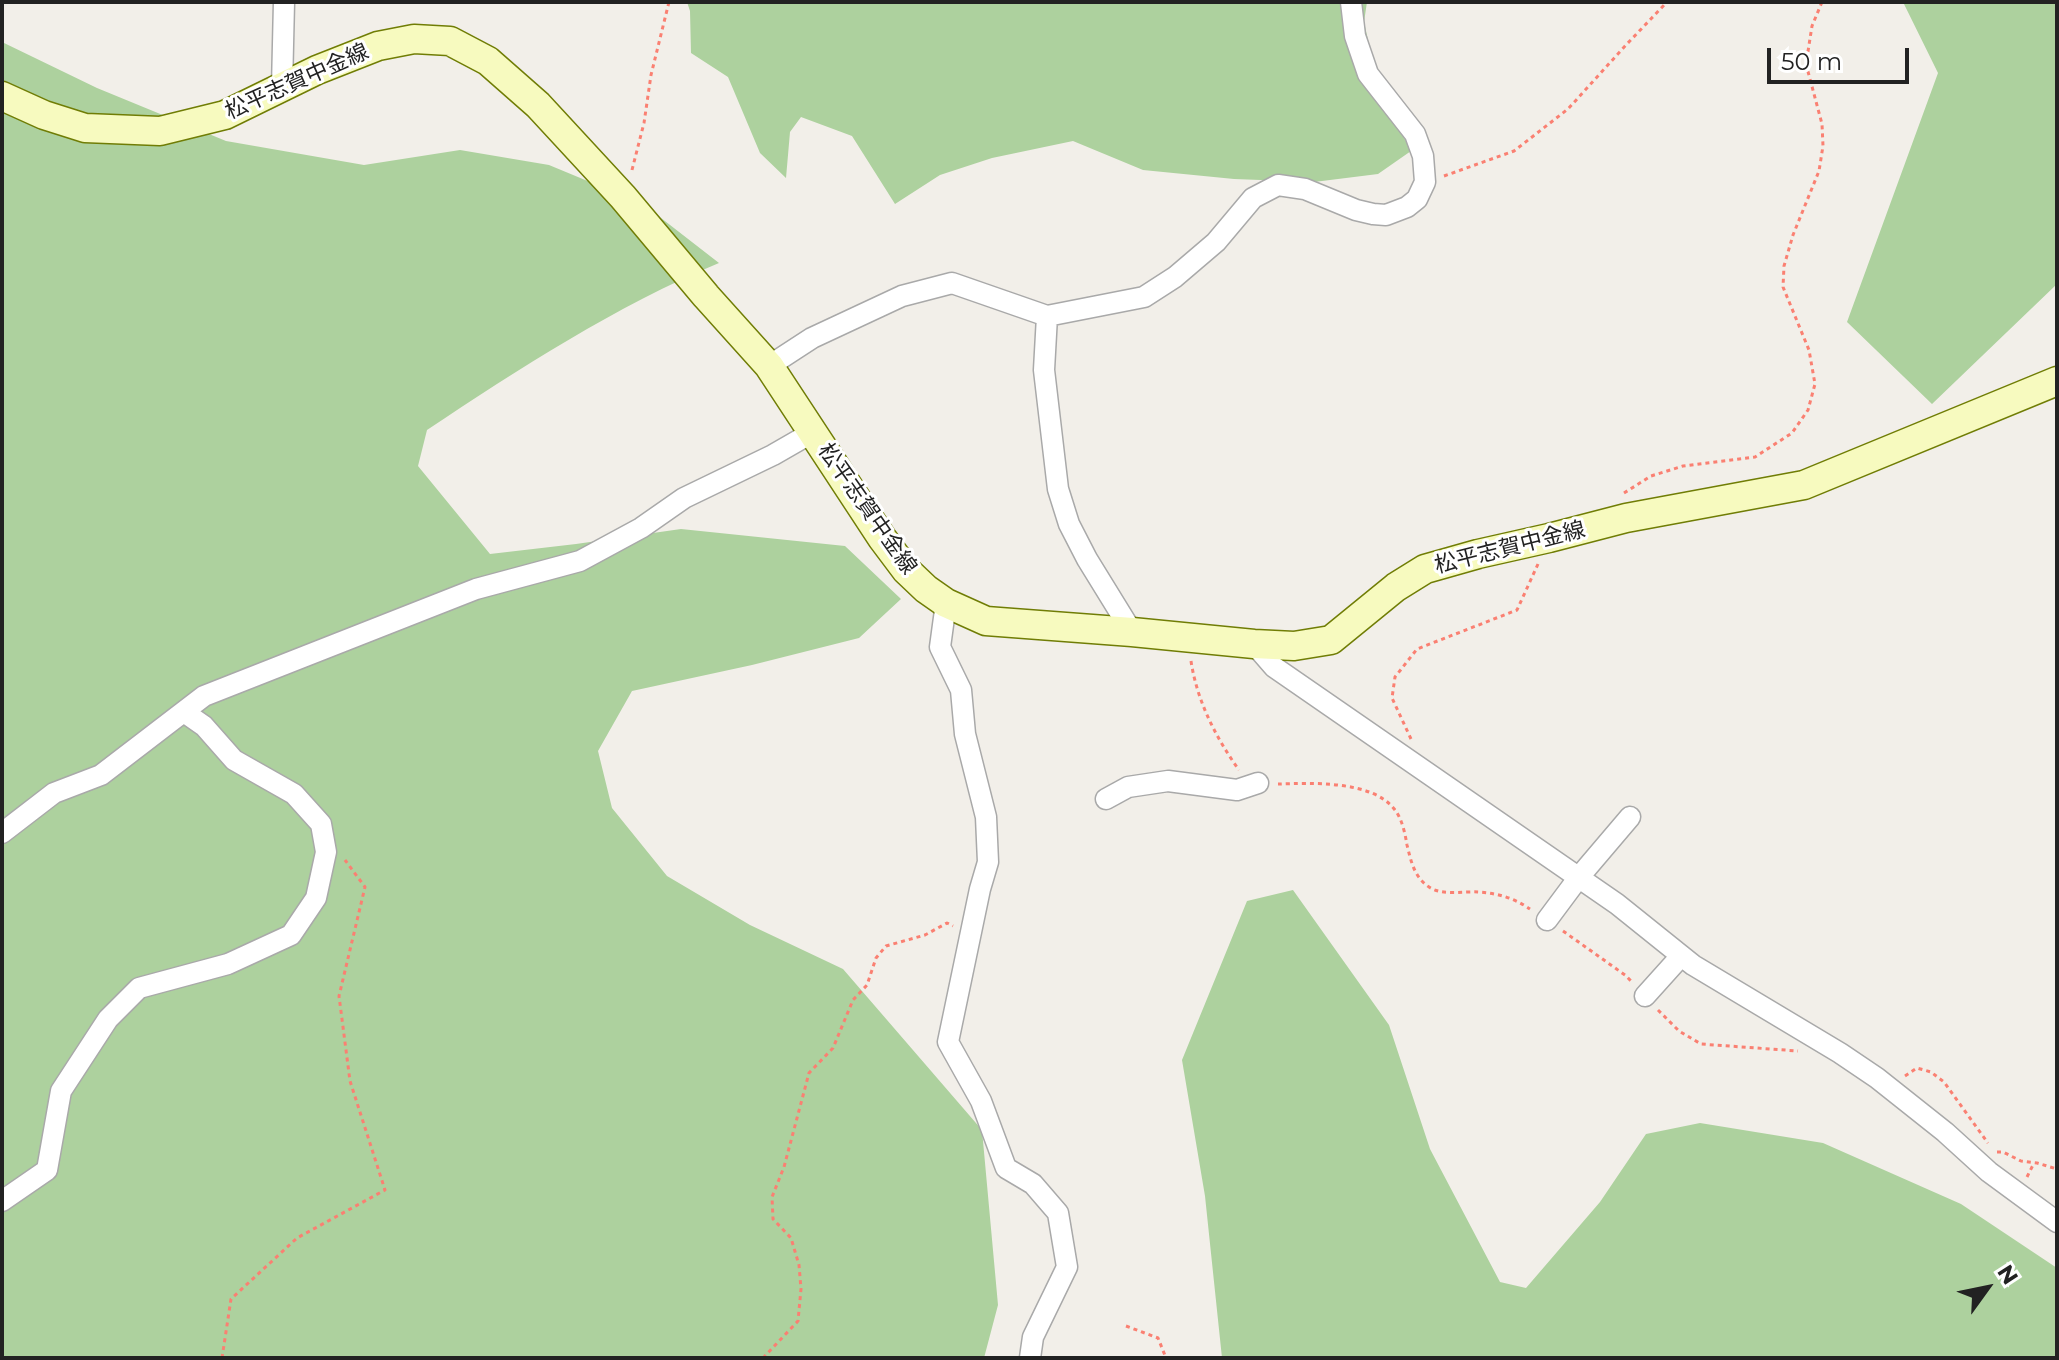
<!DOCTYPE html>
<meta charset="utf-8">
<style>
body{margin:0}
#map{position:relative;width:2059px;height:1360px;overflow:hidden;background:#f2efe9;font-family:Montserrat,sans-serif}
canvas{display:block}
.frame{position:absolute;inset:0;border:4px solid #222;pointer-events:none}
.north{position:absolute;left:1947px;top:1248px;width:80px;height:80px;-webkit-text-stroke:6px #fff;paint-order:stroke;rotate:57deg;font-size:22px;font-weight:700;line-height:32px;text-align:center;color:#222}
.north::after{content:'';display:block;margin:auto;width:28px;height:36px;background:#222;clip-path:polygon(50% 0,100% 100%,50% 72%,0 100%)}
.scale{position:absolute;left:1767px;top:48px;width:142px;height:36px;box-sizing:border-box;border:4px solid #222;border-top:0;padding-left:10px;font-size:24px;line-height:28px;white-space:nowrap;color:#222;-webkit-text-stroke:6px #fff;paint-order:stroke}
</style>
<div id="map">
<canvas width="2059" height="1360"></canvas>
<div class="frame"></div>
<div class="north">N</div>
<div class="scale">50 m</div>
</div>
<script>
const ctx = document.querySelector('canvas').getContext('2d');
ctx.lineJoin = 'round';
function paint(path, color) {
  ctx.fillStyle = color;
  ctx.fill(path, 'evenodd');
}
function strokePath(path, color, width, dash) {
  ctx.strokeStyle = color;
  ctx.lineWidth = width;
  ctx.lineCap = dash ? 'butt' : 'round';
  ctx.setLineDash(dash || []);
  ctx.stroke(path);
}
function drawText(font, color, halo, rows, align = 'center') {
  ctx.font = font + ' Montserrat,"Noto Sans JP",sans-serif';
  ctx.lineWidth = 6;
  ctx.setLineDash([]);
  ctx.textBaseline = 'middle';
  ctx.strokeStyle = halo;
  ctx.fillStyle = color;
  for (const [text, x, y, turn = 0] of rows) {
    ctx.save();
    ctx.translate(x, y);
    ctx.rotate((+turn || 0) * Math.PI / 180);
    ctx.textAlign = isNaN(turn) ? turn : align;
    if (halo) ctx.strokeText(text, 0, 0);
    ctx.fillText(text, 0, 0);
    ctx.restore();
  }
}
paint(new Path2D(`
 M 687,2 L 1367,2 L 1364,22 L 1379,89 L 1411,151 L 1378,174 L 1314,182 L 1234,179 L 1143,170 L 1073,141 L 992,158 L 940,175 L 895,204 L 852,136 L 801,117 L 790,132 L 786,178 L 760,153 L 728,77 L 691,53 L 690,11 Z
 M 1903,2 L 2057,2 L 2057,284 L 1932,404 L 1847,322 L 1938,73 Z
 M 2,42 L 97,88 L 226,141 L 364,165 L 460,150 L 549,165 L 643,204 L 719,263 C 616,306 520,368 427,430 L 418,466 L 490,554 L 576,544 L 681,529 L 845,546 L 901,599 L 859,638 L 752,665 L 632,691 L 598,751 L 612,808 L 667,876 L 750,925 L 843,969 L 982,1130 L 998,1305 L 984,1358 L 2,1358 Z
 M 1293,890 L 1389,1025 L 1430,1149 L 1500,1282 L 1526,1288 L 1600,1202 L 1646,1134 L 1700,1123 L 1823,1143 L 1961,1204 L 2057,1268 L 2057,1358 L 1222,1358 L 1205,1196 L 1182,1060 L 1247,901 Z`), '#add19e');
const street = new Path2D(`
 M 282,87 L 284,2
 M 1047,316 L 1044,370 L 1058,489 L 1069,524 L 1087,559 L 1132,632
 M 769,366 L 812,338 L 902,296 L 952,283 L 1047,316 L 1144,297 L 1175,277 L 1216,242 L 1253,198 L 1278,185 L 1305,189 L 1356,210 L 1373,214 L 1386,215 L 1407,207 L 1417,199 L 1425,182 L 1423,156 L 1415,134 L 1368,74 L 1355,36 L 1351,2
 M 946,603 L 940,647 L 961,690 L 965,734 L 986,817 L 988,862 L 980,889 L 948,1042 L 981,1101 L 1006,1168 L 1033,1184 L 1058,1213 L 1067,1267 L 1033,1337 L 1030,1358
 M 1254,644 L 1274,667 L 1617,904 L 1693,965 L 1840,1053 L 1877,1078 L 1945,1132 L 1989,1172 L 2057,1222
 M 1106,799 L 1128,787 L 1168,781 L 1237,790 L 1258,783
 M 2,833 L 54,793 L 101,775 L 204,696 L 476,589 L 580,561 L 641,528 L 684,498 L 773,455 L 813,432
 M 1547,920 L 1579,877 L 1630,817
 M 1645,996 L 1681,956
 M 2,1201 L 47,1170 L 61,1091 L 108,1019 L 139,988 L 228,964 L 291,935 L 316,898 L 326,852 L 321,824 L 294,794 L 234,760 L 204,726 L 184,712`);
const secondary = new Path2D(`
 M 2,96 L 44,115 L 85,128 L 160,131 L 225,115 L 317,70 L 378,46 L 414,39 L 450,41 L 488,61 L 538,105 L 623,197 L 706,296 L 769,366 L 882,538 L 906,570 L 926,589 L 946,603 L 986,621 L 1132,632 L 1254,644 L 1294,646 L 1331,640 L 1396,587 L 1425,569 L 1478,554 L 1549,538 L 1626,518 L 1804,485 L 2057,381`);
strokePath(street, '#a9a9a9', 23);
strokePath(secondary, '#707d05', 31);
strokePath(new Path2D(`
 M 632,170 L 644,123 L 651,75 L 669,2
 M 1444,176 L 1514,151 L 1568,109 L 1626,45 L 1667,2
 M 1624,493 L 1651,476 L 1683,466 L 1755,457 L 1792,433 L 1808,410 L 1815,384 L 1809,350 L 1783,287 L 1784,266 L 1793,235 L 1819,171 L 1823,146 L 1822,124 L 1806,64 L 1812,26 L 1822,2
 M 1191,661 C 1197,701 1216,738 1239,770
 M 1411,739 L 1392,698 L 1395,677 L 1417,649 L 1517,610 L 1538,564
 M 1278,784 C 1311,783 1373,780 1395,810 C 1402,819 1405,833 1407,845 C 1411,861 1414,877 1429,887 C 1442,896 1463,891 1478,892 C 1497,893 1514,898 1530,909
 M 1563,931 L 1625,975 L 1631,981
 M 1658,1010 L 1679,1031 L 1701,1044 L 1798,1051
 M 1905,1076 L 1917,1068 L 1931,1072 L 1944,1082 L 1988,1143
 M 1997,1152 L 2003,1152 L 2021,1161 L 2037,1163 L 2057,1169
 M 2027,1177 L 2034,1163
 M 1126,1326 L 1158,1338 L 1166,1358
 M 222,1358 L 231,1299 L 297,1238 L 385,1190 L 350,1081 L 339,996 L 365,887 L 345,860
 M 763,1358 L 798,1321 L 801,1289 L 799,1265 L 791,1238 L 773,1219 L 772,1197 L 784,1167 L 809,1073 L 833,1048 L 853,1000 L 867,985 L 876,958 L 886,946 L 925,935 L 947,923 L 953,926`), '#fa8072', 3, [4, 4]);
strokePath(street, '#fff', 20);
strokePath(secondary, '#f7fabf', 28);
drawText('22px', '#222', '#fff', [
 ["松平志賀中金線",297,82,-24],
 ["松平志賀中金線",867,509,55],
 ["松平志賀中金線",1510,548,-14]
]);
</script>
